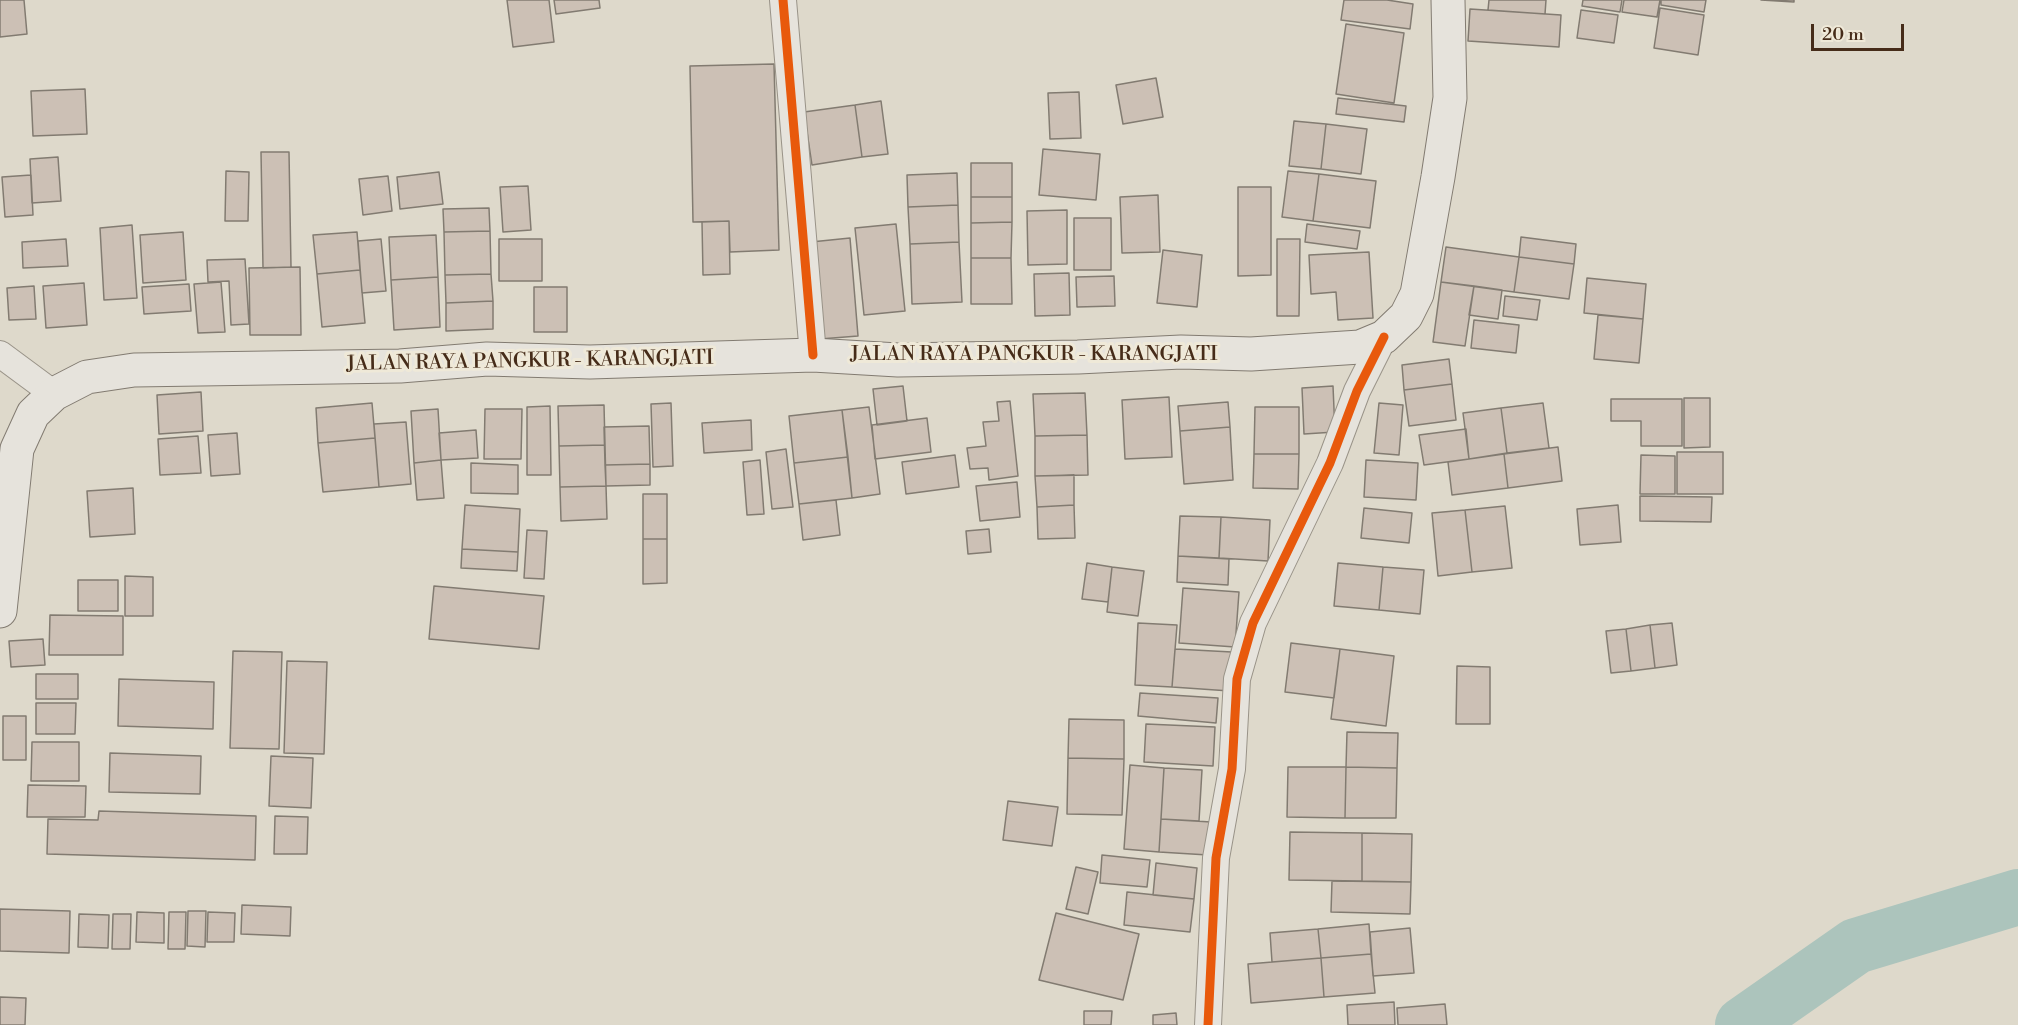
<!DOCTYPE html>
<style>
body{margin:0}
#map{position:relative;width:2018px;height:1025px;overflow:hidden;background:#ded9cb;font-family:"Libre Bodoni",serif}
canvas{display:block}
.scale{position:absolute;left:1811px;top:24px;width:93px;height:27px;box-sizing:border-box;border:3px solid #462c19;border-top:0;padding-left:8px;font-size:18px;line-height:21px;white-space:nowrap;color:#462c19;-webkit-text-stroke:4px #efe9d8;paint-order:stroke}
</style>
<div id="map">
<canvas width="2018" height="1025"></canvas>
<div class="scale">20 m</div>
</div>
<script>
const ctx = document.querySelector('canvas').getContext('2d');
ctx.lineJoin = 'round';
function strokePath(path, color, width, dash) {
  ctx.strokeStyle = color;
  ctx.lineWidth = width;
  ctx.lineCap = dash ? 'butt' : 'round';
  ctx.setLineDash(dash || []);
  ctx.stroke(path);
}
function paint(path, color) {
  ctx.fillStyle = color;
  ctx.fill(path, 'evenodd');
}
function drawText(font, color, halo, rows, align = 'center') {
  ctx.font = font + ' "Libre Bodoni",serif';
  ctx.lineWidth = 6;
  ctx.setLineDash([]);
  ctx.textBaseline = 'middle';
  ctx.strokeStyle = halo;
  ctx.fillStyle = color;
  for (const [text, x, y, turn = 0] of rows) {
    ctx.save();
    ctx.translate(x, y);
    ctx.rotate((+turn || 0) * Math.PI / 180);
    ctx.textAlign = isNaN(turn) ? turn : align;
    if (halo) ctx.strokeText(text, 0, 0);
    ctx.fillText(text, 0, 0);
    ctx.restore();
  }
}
strokePath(new Path2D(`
 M 1743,1025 L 1856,946 L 2018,897`), '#acc4bc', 56);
const building = new Path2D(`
 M 0,0 L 24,0 L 27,34 L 0,37 Z
 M 507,0 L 549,0 L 554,42 L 513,47 Z
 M 554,0 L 599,0 L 600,8 L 556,14 Z
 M 1344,0 L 1387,0 L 1413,4 L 1410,29 L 1341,20 Z
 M 1489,0 L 1546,0 L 1545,14 L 1488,10 Z
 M 1583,0 L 1622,0 L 1620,12 L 1582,6 Z
 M 1624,0 L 1660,0 L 1657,17 L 1622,12 Z
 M 1661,0 L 1706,0 L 1704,12 L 1661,5 Z
 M 1761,0 L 1794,0 L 1794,2 Z
 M 1660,8 L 1704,15 L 1698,55 L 1654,48 Z
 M 1470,9 L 1561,15 L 1559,47 L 1468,41 Z
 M 1581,10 L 1618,15 L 1614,43 L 1577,38 Z
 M 1346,24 L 1404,33 L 1394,103 L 1336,94 Z
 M 774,64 L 779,250 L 730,252 L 729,221 L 693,222 L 690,66 Z
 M 1156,78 L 1163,117 L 1123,124 L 1116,85 Z
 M 85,89 L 87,134 L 33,136 L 31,91 Z
 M 1079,92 L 1081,138 L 1050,139 L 1048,93 Z
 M 1338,98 L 1406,106 L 1404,122 L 1336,114 Z
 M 881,101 L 888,154 L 862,157 L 855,105 Z
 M 855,105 L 862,157 L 812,165 L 804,112 Z
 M 1294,121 L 1326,124 L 1321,169 L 1289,166 Z
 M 1326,124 L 1367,129 L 1361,174 L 1321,169 Z
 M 1043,149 L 1100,154 L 1096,200 L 1039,195 Z
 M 261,152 L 289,152 L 291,267 L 263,268 Z
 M 58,157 L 61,201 L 32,203 L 30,159 Z
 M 971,163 L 1012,163 L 1012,197 L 971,197 Z
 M 226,171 L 249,172 L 248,221 L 225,221 Z
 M 1288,171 L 1319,174 L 1313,221 L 1282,217 Z
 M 439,172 L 443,204 L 400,209 L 397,177 Z
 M 957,173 L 958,205 L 908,207 L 907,175 Z
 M 1319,174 L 1376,181 L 1370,228 L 1313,221 Z
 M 31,175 L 33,215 L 5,217 L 2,177 Z
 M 388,176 L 392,211 L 363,215 L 359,179 Z
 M 528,186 L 531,230 L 503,232 L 500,187 Z
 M 1238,187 L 1271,187 L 1271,275 L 1238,276 Z
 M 1158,195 L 1160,252 L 1122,253 L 1120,197 Z
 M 971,197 L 1012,197 L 1012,222 L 971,223 Z
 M 958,205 L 959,242 L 910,244 L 908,207 Z
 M 489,208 L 490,231 L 444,232 L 443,209 Z
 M 1067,210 L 1067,264 L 1028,265 L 1027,211 Z
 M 1074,218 L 1111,218 L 1111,270 L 1074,270 Z
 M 729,221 L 730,274 L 703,275 L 702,222 Z
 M 1012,222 L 1011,258 L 971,258 L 971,223 Z
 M 896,224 L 905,311 L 864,315 L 855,228 Z
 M 1307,224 L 1360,231 L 1357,249 L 1305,242 Z
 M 132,225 L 137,298 L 104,300 L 100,228 Z
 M 490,231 L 491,274 L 445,275 L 444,232 Z
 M 183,232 L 186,280 L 143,283 L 140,235 Z
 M 357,232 L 360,270 L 317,274 L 313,235 Z
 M 436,235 L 438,277 L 391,280 L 389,237 Z
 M 1521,237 L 1576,244 L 1574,264 L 1519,257 Z
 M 850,238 L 858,336 L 820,339 L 811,242 Z
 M 66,239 L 68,266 L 23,268 L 22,242 Z
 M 381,239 L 386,291 L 362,293 L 358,241 Z
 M 499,239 L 542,239 L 542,281 L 499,281 Z
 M 1277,239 L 1300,239 L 1299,316 L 1277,316 Z
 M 959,242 L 962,302 L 912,304 L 910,244 Z
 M 1446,247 L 1519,257 L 1514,292 L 1441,282 Z
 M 1163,250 L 1202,255 L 1197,307 L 1157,303 Z
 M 1369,252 L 1373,318 L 1338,320 L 1336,292 L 1311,294 L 1309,255 Z
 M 1519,257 L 1574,264 L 1569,299 L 1514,292 Z
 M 971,258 L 1011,258 L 1012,304 L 971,304 Z
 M 245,259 L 249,324 L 231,325 L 229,281 L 208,282 L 207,260 Z
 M 300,267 L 301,335 L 250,335 L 249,268 Z
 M 360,270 L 365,323 L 322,327 L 317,274 Z
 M 1069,273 L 1070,315 L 1035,316 L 1034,274 Z
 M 491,274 L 493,301 L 446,303 L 445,275 Z
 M 1114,276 L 1115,306 L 1077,307 L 1076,277 Z
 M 438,277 L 440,327 L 394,330 L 391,280 Z
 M 1587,278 L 1646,284 L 1643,319 L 1584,313 Z
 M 221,282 L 225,332 L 198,333 L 194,284 Z
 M 1441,282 L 1474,286 L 1465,346 L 1433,342 Z
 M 84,283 L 87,325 L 46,328 L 43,286 Z
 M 189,284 L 191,311 L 144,314 L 142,287 Z
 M 34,286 L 36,319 L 9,320 L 7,288 Z
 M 1474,286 L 1502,290 L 1498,319 L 1469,315 Z
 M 534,287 L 567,287 L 567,332 L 534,332 Z
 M 1505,296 L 1540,300 L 1537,320 L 1503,316 Z
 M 493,301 L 493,329 L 446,331 L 446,303 Z
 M 1598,315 L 1643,319 L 1639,363 L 1594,359 Z
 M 1474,320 L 1519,325 L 1516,353 L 1471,348 Z
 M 1449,359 L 1452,384 L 1404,390 L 1402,365 Z
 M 1452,384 L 1456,420 L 1409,426 L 1404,390 Z
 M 903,386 L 907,421 L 877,425 L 873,389 Z
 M 1333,386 L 1335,432 L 1304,434 L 1302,388 Z
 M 201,392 L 203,431 L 159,434 L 157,395 Z
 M 1085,393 L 1087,435 L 1035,436 L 1033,394 Z
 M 1169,397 L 1172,457 L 1125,459 L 1122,400 Z
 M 1684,398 L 1710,398 L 1710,447 L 1684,448 Z
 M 1611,399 L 1682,399 L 1682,446 L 1641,446 L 1641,421 L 1611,421 Z
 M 1010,401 L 1018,476 L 989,480 L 988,468 L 970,469 L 967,448 L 986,446 L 983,422 L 999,421 L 997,402 Z
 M 1228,402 L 1230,427 L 1180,431 L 1178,406 Z
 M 372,403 L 375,438 L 318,443 L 316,408 Z
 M 671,403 L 673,466 L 653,467 L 651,404 Z
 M 1379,403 L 1403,405 L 1399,455 L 1374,453 Z
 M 1543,403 L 1549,448 L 1507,453 L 1501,408 Z
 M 604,405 L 605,445 L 559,446 L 558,406 Z
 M 550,406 L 551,475 L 527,475 L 527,407 Z
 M 869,407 L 880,494 L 852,498 L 842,410 Z
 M 1255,407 L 1299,407 L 1299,454 L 1254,454 Z
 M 1501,408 L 1507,453 L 1469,459 L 1463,413 Z
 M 438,409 L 441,460 L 414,463 L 411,411 Z
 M 485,409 L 522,409 L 521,459 L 484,459 Z
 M 842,410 L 848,457 L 794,463 L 789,416 Z
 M 927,418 L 931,452 L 875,459 L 872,425 Z
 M 751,420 L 752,450 L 704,453 L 702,423 Z
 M 406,422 L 411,484 L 379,487 L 374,424 Z
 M 649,426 L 650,464 L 605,465 L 604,427 Z
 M 1230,427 L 1233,480 L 1184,484 L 1180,431 Z
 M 1466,429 L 1469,459 L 1424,465 L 1419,435 Z
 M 476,430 L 478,458 L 441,460 L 439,433 Z
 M 237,433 L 240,474 L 211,476 L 208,435 Z
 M 1087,435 L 1088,475 L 1035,476 L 1035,436 Z
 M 198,436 L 201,473 L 160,475 L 158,439 Z
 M 375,438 L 379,487 L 323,492 L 318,443 Z
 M 605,445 L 606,486 L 560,487 L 559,446 Z
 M 1558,447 L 1562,481 L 1508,488 L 1504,454 Z
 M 786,449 L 793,507 L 772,509 L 766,452 Z
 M 1677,452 L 1723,452 L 1723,494 L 1677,494 Z
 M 1254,454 L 1299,454 L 1298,489 L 1253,488 Z
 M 1504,454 L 1508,488 L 1452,495 L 1448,462 Z
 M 955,455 L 959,487 L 906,494 L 902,462 Z
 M 1641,455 L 1675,456 L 1675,494 L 1640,494 Z
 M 848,457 L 852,498 L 799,504 L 794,463 Z
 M 441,460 L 444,498 L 417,500 L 414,463 Z
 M 760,460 L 764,514 L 747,515 L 743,462 Z
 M 1366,460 L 1418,463 L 1416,500 L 1364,497 Z
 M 471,463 L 518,465 L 518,494 L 471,493 Z
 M 650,464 L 650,485 L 606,486 L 605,465 Z
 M 1074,475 L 1074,505 L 1037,507 L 1035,476 Z
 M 1017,482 L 1020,517 L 980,521 L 976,486 Z
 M 606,486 L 607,519 L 561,521 L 560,487 Z
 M 133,488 L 135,534 L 90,537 L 87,491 Z
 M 643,494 L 667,494 L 667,539 L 643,539 Z
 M 1640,496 L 1712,497 L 1711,522 L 1640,521 Z
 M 836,500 L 840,535 L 803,540 L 799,504 Z
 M 465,505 L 520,509 L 518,552 L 462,549 Z
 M 1074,505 L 1075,538 L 1038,539 L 1037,507 Z
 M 1618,505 L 1621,542 L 1580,545 L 1577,509 Z
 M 1505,506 L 1512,568 L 1472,572 L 1465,510 Z
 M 1364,508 L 1412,513 L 1409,543 L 1361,538 Z
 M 1465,510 L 1472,572 L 1438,576 L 1432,513 Z
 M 1180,516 L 1221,517 L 1219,558 L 1178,556 Z
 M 1221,517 L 1270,520 L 1268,561 L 1219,558 Z
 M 989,529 L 991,552 L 968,554 L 966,531 Z
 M 527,530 L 547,531 L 544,579 L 524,578 Z
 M 643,539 L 667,539 L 667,583 L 643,584 Z
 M 462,549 L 518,552 L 517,571 L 461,568 Z
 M 1178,556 L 1229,559 L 1228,585 L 1177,582 Z
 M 1087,563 L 1112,567 L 1108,602 L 1082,599 Z
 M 1338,563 L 1383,567 L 1379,610 L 1334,606 Z
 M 1112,567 L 1144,571 L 1138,616 L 1107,612 Z
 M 1383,567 L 1424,570 L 1420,614 L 1379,610 Z
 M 125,576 L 153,577 L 153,616 L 125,616 Z
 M 78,580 L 118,580 L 118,611 L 78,611 Z
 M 434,586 L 544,596 L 539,649 L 429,639 Z
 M 1183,588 L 1239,592 L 1235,647 L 1179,643 Z
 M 50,615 L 123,616 L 123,655 L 49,655 Z
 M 1138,623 L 1177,625 L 1172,687 L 1135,685 Z
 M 1672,623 L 1677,665 L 1655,668 L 1650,625 Z
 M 1650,625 L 1655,668 L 1631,671 L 1626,629 Z
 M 1626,629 L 1631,671 L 1611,673 L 1606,631 Z
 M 43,639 L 45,665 L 11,667 L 9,641 Z
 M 1291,643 L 1340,649 L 1334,698 L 1285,692 Z
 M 1175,649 L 1232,652 L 1230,691 L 1172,687 Z
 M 1340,649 L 1394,656 L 1386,726 L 1331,719 Z
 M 233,651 L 282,652 L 279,749 L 230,748 Z
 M 287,661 L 327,662 L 324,754 L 284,753 Z
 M 1457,666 L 1490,667 L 1490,724 L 1456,724 Z
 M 36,674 L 78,674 L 78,699 L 36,699 Z
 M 119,679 L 214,682 L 213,729 L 118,726 Z
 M 1140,693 L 1218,698 L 1216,723 L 1138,716 Z
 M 36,703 L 76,703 L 75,734 L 36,734 Z
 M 3,716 L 26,716 L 26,760 L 3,760 Z
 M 1069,719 L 1124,720 L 1124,759 L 1068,758 Z
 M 1146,724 L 1215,727 L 1213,766 L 1144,762 Z
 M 1347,732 L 1398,733 L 1397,768 L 1346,767 Z
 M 32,742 L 79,742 L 79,781 L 31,781 Z
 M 110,753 L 201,756 L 200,794 L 109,792 Z
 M 271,756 L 313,758 L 311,808 L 269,806 Z
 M 1068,758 L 1124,759 L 1122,815 L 1067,814 Z
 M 1130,765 L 1164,768 L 1159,852 L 1124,849 Z
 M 1288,767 L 1346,767 L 1345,818 L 1287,817 Z
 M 1346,767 L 1397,768 L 1396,818 L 1345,818 Z
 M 1164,768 L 1202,770 L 1199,821 L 1161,819 Z
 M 28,785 L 86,786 L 85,817 L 27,817 Z
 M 1008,801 L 1058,807 L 1052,846 L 1003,840 Z
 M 99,811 L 256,816 L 255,860 L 47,854 L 48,819 L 98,820 Z
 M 275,816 L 308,817 L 307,854 L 274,854 Z
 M 1161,819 L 1211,822 L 1208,855 L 1159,852 Z
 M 1290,832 L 1362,833 L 1362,881 L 1289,880 Z
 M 1362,833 L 1412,834 L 1411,882 L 1362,881 Z
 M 1102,855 L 1150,860 L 1147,887 L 1100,883 Z
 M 1156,863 L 1197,868 L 1194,899 L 1153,895 Z
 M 1076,867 L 1098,872 L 1088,914 L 1066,909 Z
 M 1332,881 L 1411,882 L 1410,914 L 1331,912 Z
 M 1127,892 L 1194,899 L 1190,932 L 1124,925 Z
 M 242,905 L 291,907 L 290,936 L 241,934 Z
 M 0,909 L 70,911 L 69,953 L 0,951 Z
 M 188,911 L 206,911 L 205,947 L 187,946 Z
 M 137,912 L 164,913 L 164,943 L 136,942 Z
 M 169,912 L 186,912 L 185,949 L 168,949 Z
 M 208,912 L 235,913 L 234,942 L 207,942 Z
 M 1056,913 L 1139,934 L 1123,1000 L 1039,980 Z
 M 79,914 L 109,915 L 108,948 L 78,947 Z
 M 113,914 L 131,914 L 130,949 L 112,949 Z
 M 1369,924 L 1371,954 L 1321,958 L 1318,929 Z
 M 1410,928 L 1414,973 L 1373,976 L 1370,932 Z
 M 1318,929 L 1321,958 L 1272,962 L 1270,933 Z
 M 1371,954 L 1375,993 L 1324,997 L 1321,958 Z
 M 1321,958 L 1324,997 L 1251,1003 L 1248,964 Z
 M 0,997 L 26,998 L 25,1025 L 0,1025 Z
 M 1394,1002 L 1395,1025 L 1348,1025 L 1347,1005 Z
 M 1445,1004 L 1447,1025 L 1398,1025 L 1397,1008 Z
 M 1084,1011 L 1112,1011 L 1111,1025 L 1084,1025 Z
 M 1176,1013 L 1177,1025 L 1153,1025 L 1153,1015 Z`);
paint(building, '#ccc0b5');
strokePath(building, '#827b71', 1.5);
const street = new Path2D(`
 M 783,0 L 813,355
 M 0,354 L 54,394
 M 1208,1025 L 1216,858 L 1232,769 L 1237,679 L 1253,623 L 1330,463 L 1357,391 L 1384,337`);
const secondary = new Path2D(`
 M 0,611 L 17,449 L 33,414 L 54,394 L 87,377 L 134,370 L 400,366 L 487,359 L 590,362 L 813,355 L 898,360 L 1078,357 L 1181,352 L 1251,354 L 1360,347 L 1384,337 L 1406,316 L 1417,294 L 1438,177 L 1450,98 L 1448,0`);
strokePath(street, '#999388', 28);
strokePath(secondary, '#827b71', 35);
strokePath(street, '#e6e3dc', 26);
strokePath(secondary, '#e6e3dc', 33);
strokePath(new Path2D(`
 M 783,0 L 813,355
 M 1208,1025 L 1216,858 L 1232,769 L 1237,679 L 1253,623 L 1330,463 L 1357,391 L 1384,337`), '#e8590c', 9);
drawText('20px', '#462c19', '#efe9d8', [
 ["JALAN RAYA PANGKUR - KARANGJATI",1034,355],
 ["JALAN RAYA PANGKUR - KARANGJATI",530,362,-1]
]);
</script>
